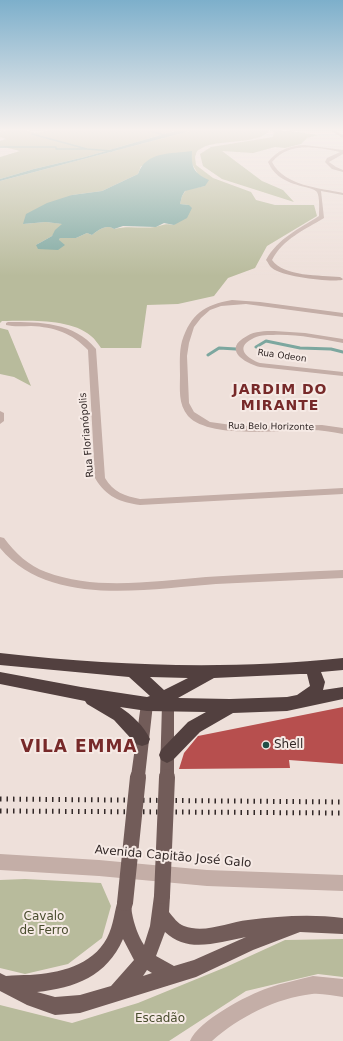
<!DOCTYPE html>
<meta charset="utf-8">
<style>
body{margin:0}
canvas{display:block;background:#eee0da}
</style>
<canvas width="343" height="1041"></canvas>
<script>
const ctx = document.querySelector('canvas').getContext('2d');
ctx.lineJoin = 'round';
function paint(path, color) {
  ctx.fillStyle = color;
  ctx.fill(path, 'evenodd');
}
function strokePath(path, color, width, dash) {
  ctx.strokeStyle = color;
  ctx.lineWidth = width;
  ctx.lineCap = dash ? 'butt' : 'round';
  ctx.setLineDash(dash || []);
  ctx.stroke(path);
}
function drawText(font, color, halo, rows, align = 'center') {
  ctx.font = font + ' "DejaVu Sans",sans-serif';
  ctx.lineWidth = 4;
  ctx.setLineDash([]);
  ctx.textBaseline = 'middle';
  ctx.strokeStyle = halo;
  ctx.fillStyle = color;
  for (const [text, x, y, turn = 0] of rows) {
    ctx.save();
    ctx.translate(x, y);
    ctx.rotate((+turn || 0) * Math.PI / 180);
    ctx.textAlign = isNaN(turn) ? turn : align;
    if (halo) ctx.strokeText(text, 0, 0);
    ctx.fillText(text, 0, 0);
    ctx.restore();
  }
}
paint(new Path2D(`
 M 6,130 L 26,130 L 36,133 L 49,130 L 178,130 L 85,157 L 34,169 L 0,179 L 0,157 L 20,151 L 0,146 L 0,141 L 6,139 L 0,137 L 0,132 Z
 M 194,130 L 270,130 C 260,144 222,140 206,146 C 203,147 200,149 197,151 L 195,157 L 196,165 L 213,178 L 251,192 L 256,200 L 275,205 L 314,205 L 317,216 L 267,246 L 255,268 L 228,278 L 214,296 L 178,304 L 147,305 L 141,348 L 101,348 C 98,344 95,339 91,336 C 70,318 28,321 2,321 L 0,323 L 0,181 ZM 191,162 L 205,186 L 186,190 L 182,196 L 180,204 L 189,205 L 174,225 C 164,223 164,225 155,227 C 141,229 128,225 114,229 C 106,224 99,230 92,235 L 87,233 L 76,238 L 60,238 L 59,240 L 36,245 L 52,236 L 63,224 L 46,222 L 23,224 L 72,195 L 102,191 L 138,174 L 141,166 Z
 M 274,130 C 289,130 303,133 318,135 L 307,138 L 301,144 L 285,148 L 275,147 L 253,153 L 222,151 L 262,181 L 283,190 L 294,202 L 222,179 L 203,166 L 200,154 L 211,147 L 273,137 Z
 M 0,328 L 8,330 L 31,386 L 14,377 L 0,374 Z
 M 25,879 L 101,883 L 111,906 L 102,938 L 68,964 L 25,974 L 0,968 L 0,880 Z
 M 343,939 L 343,977 L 318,974 L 246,991 L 169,1041 L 0,1041 L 0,1005 L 72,1023 L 138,1003 L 226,967 L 285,940 Z`), '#b8bb9c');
paint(new Path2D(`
 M 178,130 L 194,130 L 0,181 L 0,179 L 34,169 L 85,157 Z
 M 192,151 C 191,168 194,173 209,180 L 205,186 L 185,191 L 182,196 L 180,204 L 189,205 L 192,208 L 187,218 L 174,225 L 164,223 L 156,227 L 123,226 L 114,229 C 106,224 99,230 92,235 L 87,233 L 76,238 L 60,238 L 59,240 L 65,245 L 58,250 L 38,249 L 36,245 L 52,236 L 55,230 L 62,224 L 46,222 L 23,224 L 26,214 L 47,203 L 72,195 L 102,191 L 138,174 C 146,151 171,154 192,151 Z`), '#7ca79f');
strokePath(new Path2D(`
 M 147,130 L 165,135
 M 32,134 L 87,149 L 112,151
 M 0,147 L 56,147 L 56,149 L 87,149`), '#7ca79f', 1.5);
strokePath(new Path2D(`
 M 256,347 L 266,341 L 300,348 L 331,349 L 343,352
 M 208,355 L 219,348 L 236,349`), '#7ca79f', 3);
paint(new Path2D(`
 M 343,707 L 343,764 L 289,760 L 290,768 L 179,769 L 184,753 L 198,736 Z`), '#b74f4e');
paint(new Path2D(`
 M 0,130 L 4,130 L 0,132 Z
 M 329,130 L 334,130 L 343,135 L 343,138 Z
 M 304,145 L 343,150 L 343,154 L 329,162 L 336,167 L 343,170 L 343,172 L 332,169 L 325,162 L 327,158 L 340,152 C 317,147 289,141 272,162 C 284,186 320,188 343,193 L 343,195 L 321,191 L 324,218 C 304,230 283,239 272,260 C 284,277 320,275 340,277 L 343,279 L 342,280 C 328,282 283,277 272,268 C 269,266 268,262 266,260 C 278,238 299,229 319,216 C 319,210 320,197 317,192 C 314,189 309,188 305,187 C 289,183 275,178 268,162 C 278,150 288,146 304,145 Z
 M 232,300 L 260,302 L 343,313 L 343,317 L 246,304 L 221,306 L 210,310 L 201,318 L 194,327 L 189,343 L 187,356 L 189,403 L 194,412 L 210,422 L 239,426 L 322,425 L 343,428 L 343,434 C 332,432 321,430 310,430 C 280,430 209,439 188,416 C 178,404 180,389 180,375 C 180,364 179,352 182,341 C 191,314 204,305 232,300 Z
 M 8,322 C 40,322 74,322 96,349 L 105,478 C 113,492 125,496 140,499 L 343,488 L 343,494 L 140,505 C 120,502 106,497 95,478 L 88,350 C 72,333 54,327 31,326 C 23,326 14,327 6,325 L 6,323 Z
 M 274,331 L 305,333 L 343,339 L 343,343 C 320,339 296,334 273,335 C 266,335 258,335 252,339 C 234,348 248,359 260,363 L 343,372 L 343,376 L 260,367 C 244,363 222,349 247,336 C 255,331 265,331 274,331 Z
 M 0,411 L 4,413 L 4,421 L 0,424 Z
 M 0,537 L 4,538 C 15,553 29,566 46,572 C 96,591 154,581 206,577 C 252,574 297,572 343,570 L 343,578 C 301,580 258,582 216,584 C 147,589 50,608 0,548 Z
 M 0,854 L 99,860 L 207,870 L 343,875 L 343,891 L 207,886 L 99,876 L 0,870 Z
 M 313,976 L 343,979 L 343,997 C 333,996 322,993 312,994 C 276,998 239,1017 212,1041 L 190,1041 C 198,1021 247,995 268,988 C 282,983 298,980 313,976 Z`), '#c4aea7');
paint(new Path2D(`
 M 147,698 L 152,700 L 153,704 L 145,776 L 143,781 L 138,783 L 133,781 L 131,776 L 141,704 L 142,700 Z
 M 168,698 L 173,700 L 174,704 L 174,775 L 172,780 L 167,782 L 162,780 L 160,775 L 162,704 L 163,700 Z
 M 162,888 L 168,890 L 170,896 L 169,912 C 173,917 178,924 184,926 C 205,934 228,922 248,920 C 279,916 312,914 343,918 L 343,934 L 300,932 L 253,950 L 196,977 L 80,1013 L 55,1015 L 27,1005 L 0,991 L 0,973 L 6,976 C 14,975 22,975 30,975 C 59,973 92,966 107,938 C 114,925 114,911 119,897 L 125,895 L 131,897 C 133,904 131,907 132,913 C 134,924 138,936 144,945 L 150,926 L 154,896 L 156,890 ZM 165,932 C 188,954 218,942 246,937 L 194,960 L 174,966 L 156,956 ZM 123,939 L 134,960 L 111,986 L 80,995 L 55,997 L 37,992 C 75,988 107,976 123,939 ZM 147,970 L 152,973 L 143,976 Z`), '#725c59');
paint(new Path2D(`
 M 0,653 C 117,666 226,670 343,658 L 343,670 L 321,672 L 325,682 L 323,690 L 343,687 L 343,699 L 287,711 L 233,713 L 200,732 L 173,760 L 167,763 L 161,760 L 159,755 L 161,750 L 188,722 L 206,712 L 147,711 L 120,707 C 132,715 144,726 150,739 L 148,744 L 142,746 L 136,744 L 114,720 L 87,704 L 85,701 L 0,684 L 0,672 L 81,687 L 147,697 L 150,696 L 129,677 L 0,665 ZM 300,674 L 307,674 L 310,686 L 297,695 L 287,697 L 230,699 L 178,698 L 214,678 ZM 150,677 L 188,678 L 164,690 Z`), '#52403f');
strokePath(new Path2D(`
 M 0,799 L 343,802
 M 0,811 L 343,813`), '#322827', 5, [1.5, 5]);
strokePath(new Path2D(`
 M 138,778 L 138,776
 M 167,778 L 167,775`), '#725c59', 12);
strokePath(new Path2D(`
 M 162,896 L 167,777
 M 125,903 L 138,777`), '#725c59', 16);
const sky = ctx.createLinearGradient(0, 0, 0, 276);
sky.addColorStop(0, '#7dafcb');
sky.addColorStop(0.47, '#f7f1ee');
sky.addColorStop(1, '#f7f1ee00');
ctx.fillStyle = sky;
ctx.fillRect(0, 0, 343, 276);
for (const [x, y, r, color] of [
 [266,745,4,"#214e46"]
]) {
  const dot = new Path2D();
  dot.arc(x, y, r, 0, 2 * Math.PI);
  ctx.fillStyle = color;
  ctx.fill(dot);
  strokePath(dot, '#f6eae5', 1.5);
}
drawText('9px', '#322827', '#f6eae5', [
 ["Rua Odeon",282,356,8],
 ["Rua Belo Horizonte",271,427,1]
]);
drawText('10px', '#322827', '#f6eae5', [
 ["Rua Florianópolis",87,435,-95]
]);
drawText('12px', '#322827', '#f6eae5', [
 ["Shell",274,745]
], 'left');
drawText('12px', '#322827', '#f6eae5', [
 ["Avenida Capitão José Galo",173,857,5]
]);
drawText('12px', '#494d2e', '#f6eae5', [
 ["Cavalo",44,917],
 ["de Ferro",44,931],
 ["Escadão",160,1019]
]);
ctx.letterSpacing = '1px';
drawText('bold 14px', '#772929', '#f6eae5', [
 ["JARDIM DO",280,390],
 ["MIRANTE",280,406]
]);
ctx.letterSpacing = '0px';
ctx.letterSpacing = '1px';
drawText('bold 17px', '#772929', '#f6eae5', [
 ["VILA EMMA",79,748]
]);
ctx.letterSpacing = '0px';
</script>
